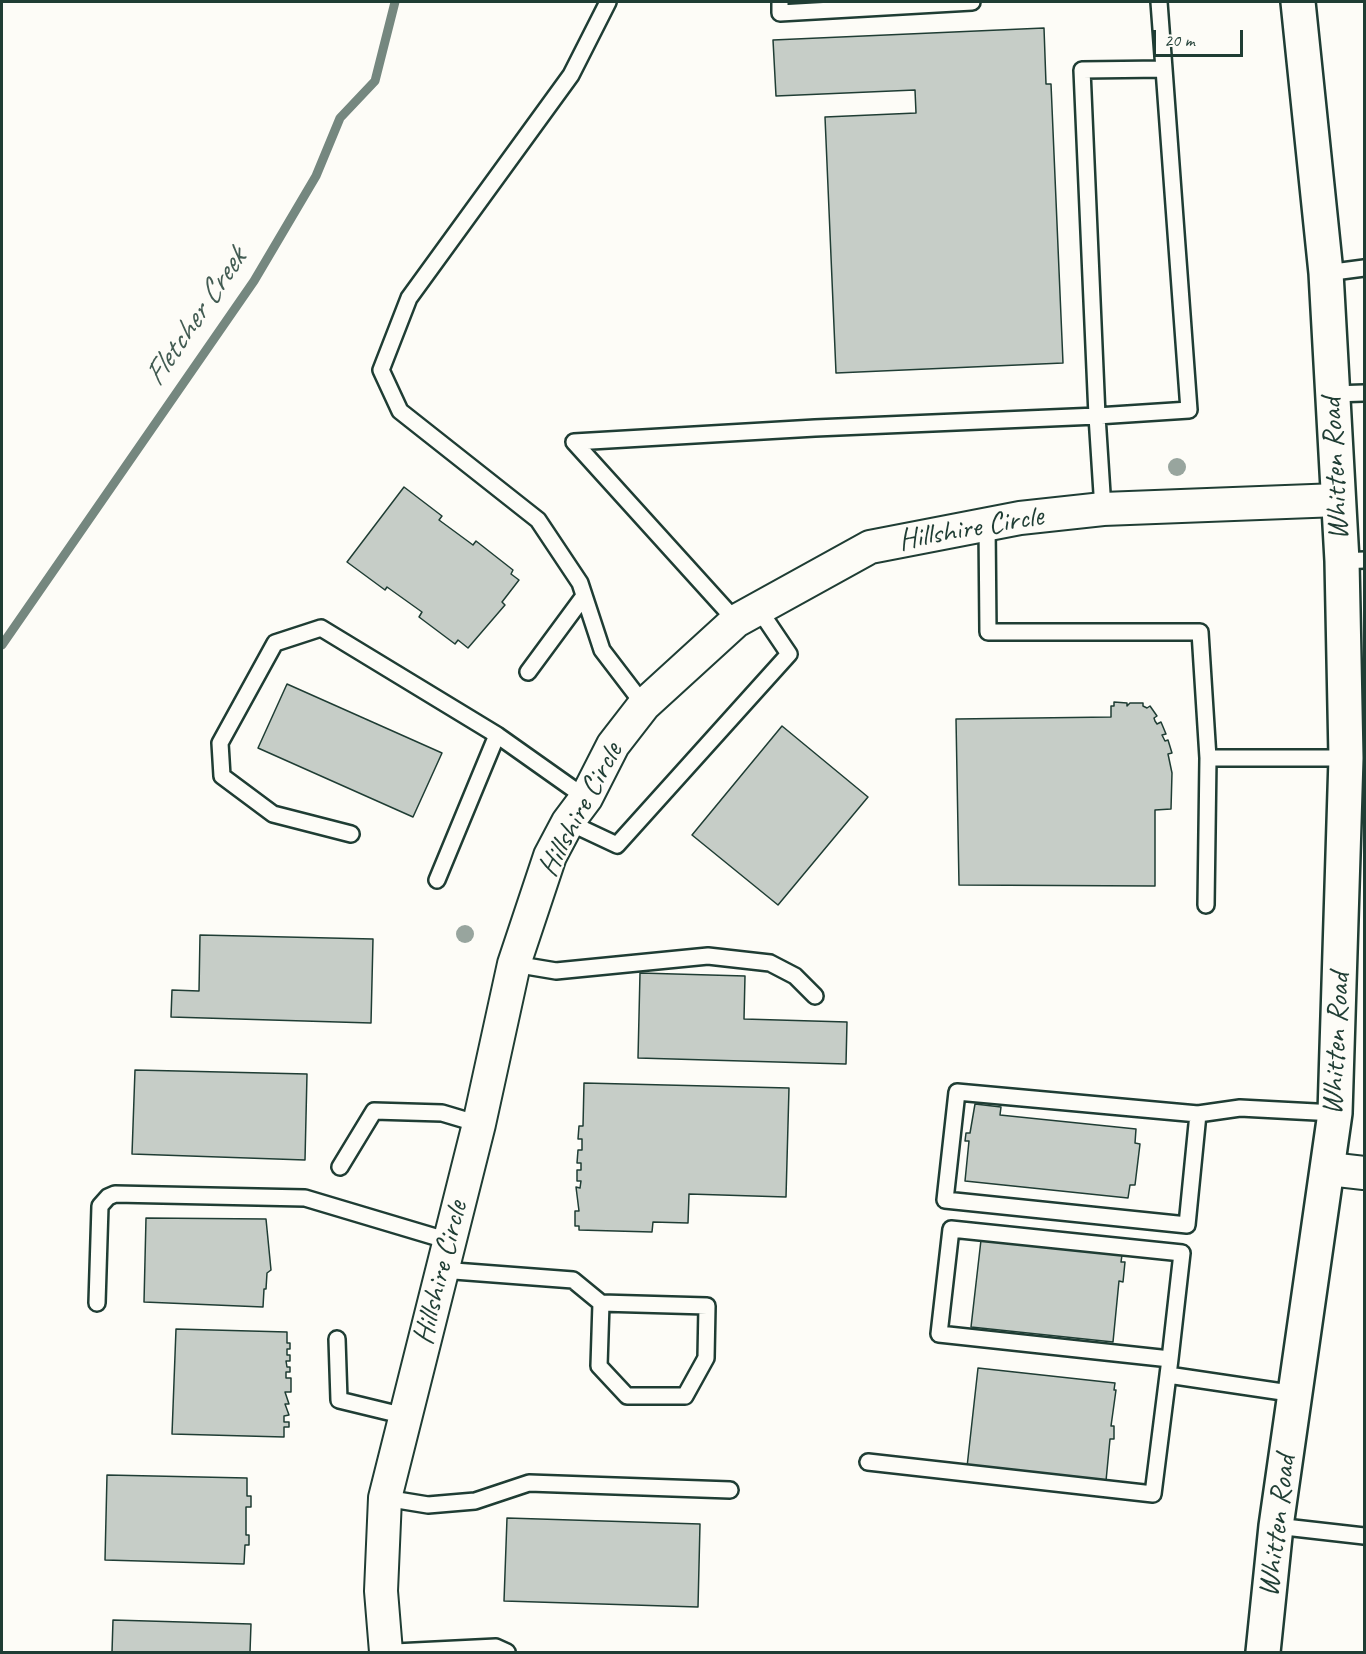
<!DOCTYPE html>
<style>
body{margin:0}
#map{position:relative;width:1366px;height:1654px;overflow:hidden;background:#fdfcf7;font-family:Caveat,sans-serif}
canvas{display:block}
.frame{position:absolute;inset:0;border:3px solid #1f3d34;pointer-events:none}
.scale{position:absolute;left:1153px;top:30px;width:90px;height:27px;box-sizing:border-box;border:3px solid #1f3d34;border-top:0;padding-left:8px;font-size:18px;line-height:21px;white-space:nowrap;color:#1f3d34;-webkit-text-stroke:4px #fdfcf7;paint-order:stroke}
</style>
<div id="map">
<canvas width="1366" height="1654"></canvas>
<div class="frame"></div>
<div class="scale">20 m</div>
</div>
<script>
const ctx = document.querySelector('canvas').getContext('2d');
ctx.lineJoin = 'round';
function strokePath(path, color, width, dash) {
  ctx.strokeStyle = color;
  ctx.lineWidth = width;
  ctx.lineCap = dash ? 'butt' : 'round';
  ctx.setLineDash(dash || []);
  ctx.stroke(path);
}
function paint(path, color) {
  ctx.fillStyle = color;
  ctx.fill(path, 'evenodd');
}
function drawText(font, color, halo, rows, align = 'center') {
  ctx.font = font + ' Caveat,sans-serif';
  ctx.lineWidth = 4.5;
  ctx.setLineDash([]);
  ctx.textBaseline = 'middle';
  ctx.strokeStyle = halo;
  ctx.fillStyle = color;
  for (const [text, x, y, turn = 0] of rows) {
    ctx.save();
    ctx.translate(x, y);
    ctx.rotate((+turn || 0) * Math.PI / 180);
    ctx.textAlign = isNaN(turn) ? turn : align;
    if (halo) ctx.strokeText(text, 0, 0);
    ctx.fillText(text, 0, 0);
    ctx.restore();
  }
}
strokePath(new Path2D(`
 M 2,645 L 254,281 L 316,176 L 340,118 L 375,81 L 395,2`), '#75877f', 9);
const building = new Path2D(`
 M 1044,28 L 1046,84 L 1051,84 L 1063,363 L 836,373 L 825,117 L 916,113 L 915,90 L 776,96 L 773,40 Z
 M 404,487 L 442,516 L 439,520 L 473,545 L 476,541 L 513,570 L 511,574 L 519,580 L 502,602 L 505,605 L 468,648 L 458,640 L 455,644 L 419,617 L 422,612 L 387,587 L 385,590 L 347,562 Z
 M 287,684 L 442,753 L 413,817 L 258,748 Z
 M 1114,702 L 1127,703 L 1127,706 L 1130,703 L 1143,703 L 1143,706 L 1147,708 L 1150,706 L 1157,716 L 1154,718 L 1155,721 L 1157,724 L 1161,722 L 1166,734 L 1162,735 L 1165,741 L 1168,740 L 1172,753 L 1168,754 L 1172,773 L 1171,809 L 1155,810 L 1155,886 L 959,885 L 956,719 L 1111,717 L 1111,706 L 1114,706 Z
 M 782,726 L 868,797 L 778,905 L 692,835 Z
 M 200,935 L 373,939 L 371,1023 L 171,1017 L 172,990 L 199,991 Z
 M 640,973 L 745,976 L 744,1019 L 847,1022 L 846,1064 L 638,1058 Z
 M 135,1070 L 307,1074 L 305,1160 L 132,1154 Z
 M 584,1083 L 789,1088 L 786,1197 L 689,1194 L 688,1223 L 653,1222 L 652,1232 L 579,1230 L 579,1226 L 575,1226 L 575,1211 L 579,1211 L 576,1187 L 580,1188 L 581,1181 L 577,1181 L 577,1170 L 581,1170 L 581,1163 L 577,1163 L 578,1150 L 582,1150 L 582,1139 L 578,1139 L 579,1126 L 583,1126 Z
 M 975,1104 L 1001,1107 L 1000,1115 L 1136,1129 L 1135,1143 L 1140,1144 L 1135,1185 L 1130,1185 L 1128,1198 L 965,1181 L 969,1141 L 965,1141 L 966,1133 L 970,1133 Z
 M 146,1218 L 266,1219 L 271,1270 L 267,1273 L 266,1289 L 264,1289 L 263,1307 L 144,1302 Z
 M 981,1240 L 1122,1255 L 1121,1262 L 1125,1262 L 1123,1282 L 1119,1281 L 1113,1342 L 971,1327 Z
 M 176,1329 L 287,1332 L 287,1343 L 290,1343 L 290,1349 L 287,1349 L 287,1355 L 290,1355 L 290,1361 L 286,1361 L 287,1367 L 290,1367 L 290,1372 L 286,1372 L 286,1378 L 291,1378 L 291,1392 L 285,1392 L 289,1404 L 285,1404 L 289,1415 L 284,1416 L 284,1422 L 289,1422 L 289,1427 L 284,1427 L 284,1437 L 172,1434 Z
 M 978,1368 L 1115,1383 L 1114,1390 L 1116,1390 L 1111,1426 L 1114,1426 L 1114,1439 L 1110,1439 L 1106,1481 L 967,1467 Z
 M 107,1475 L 247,1478 L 247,1496 L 251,1496 L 251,1507 L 246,1507 L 246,1535 L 249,1535 L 249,1545 L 245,1545 L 244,1564 L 105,1560 Z
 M 507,1518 L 700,1524 L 698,1607 L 504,1601 Z
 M 113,1620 L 251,1624 L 250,1652 L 112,1652 Z`);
paint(building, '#c6cdc7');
strokePath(building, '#1f3d34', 1.5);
const service = new Path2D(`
 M 608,2 L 571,75 L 409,298 L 381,370 L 400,411 L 538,520 L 580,583 L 602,650 L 644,705
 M 780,2 L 780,13 L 972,2
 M 1159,2 L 1164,69
 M 1164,69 L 1189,410 L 1097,416 L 1082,70 Z
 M 1326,273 L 1364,268
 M 1332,394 L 1364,393
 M 987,524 L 988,632 L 1200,632 L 1208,758 L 1206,905
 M 1342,561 L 1364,560
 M 736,621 L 574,442 L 815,428 L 1097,416 L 1103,509
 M 528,672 L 584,596
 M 1208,758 L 1346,758
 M 568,822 L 617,845 L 789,654 L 758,608
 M 351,834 L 273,814 L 222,776 L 220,743 L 275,643 L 321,628 L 497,735 L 586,798
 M 437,880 L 497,735
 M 514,964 L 556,971 L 708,956 L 770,963 L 795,976 L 815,996
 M 1198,1114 L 1187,1225 L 945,1200 L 957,1092 L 1198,1114 L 1240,1108 L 1335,1113
 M 340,1167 L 374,1111 L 442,1113 L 479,1124
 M 441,1270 L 573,1280 L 601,1303 L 599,1366 L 627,1396 L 685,1396 L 706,1358 L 707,1306 L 601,1303
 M 97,1303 L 100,1206 L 108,1197 L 115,1194 L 305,1198 L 449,1241
 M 337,1339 L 339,1400 L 405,1416
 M 1170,1359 L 939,1334 L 951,1229 L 1182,1253 L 1170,1359 L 1168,1375 L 1296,1394
 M 868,1462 L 1153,1494 L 1168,1375
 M 385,1498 L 428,1505 L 475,1501 L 529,1483 L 730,1490
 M 1276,1526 L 1364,1536
 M 395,1652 L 496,1647 L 507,1652`);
const minor = new Path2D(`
 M 1329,1169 L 1364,1173
 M 386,1652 L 381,1591 L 385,1498 L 479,1124 L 514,964 L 550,856 L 568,822 L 586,798 L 613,745 L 644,705 L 736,621 L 870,547 L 1020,518 L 1103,509 L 1338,500`);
const secondary = new Path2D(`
 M 1263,1652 L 1276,1526 L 1335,1113 L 1346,758 L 1342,561 L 1326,273 L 1298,2`);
strokePath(service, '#1f3d34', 20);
strokePath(minor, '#1f3d34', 36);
strokePath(secondary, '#1f3d34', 38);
strokePath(service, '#fdfcf7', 15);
strokePath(minor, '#fdfcf7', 32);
strokePath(secondary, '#fdfcf7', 33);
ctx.fillStyle = '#98a59e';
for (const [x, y] of [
 [1177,467],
 [465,934]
]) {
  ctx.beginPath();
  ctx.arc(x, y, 9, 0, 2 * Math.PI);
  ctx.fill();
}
drawText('30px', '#1f3d34', '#fdfcf7', [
 ["Whitten Road",1336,469,-93],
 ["Hillshire Circle",971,529,-10],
 ["Hillshire Circle",581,810,-62],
 ["Whitten Road",1337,1044,-87],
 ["Hillshire Circle",441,1273,-76],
 ["Whitten Road",1278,1526,-83]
]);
drawText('italic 32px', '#435c53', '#fdfcf7', [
 ["Fletcher Creek",196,318,-56]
]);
</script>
